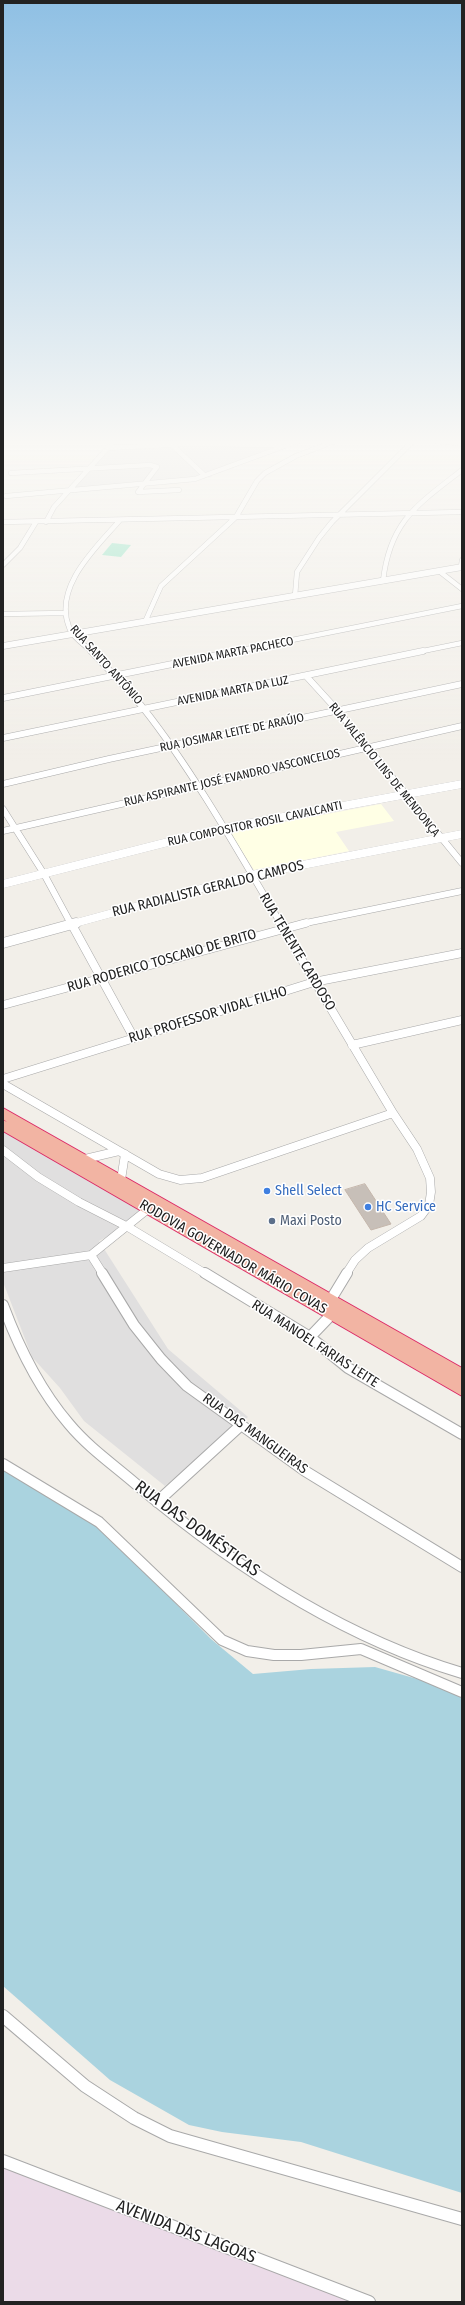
<!DOCTYPE html>
<meta charset="utf-8">
<style>
body{margin:0}
#map{position:relative;width:465px;height:2305px;overflow:hidden;background:#f2efe9;font-family:"Fira Sans Condensed",sans-serif}
canvas{display:block}
.frame{position:absolute;inset:0;border:4px solid #222;pointer-events:none}
</style>
<div id="map">
<canvas width="465" height="2305"></canvas>
<div class="frame"></div>
</div>
<script>
const ctx = document.querySelector('canvas').getContext('2d');
ctx.lineJoin = 'round';
function paint(path, color) {
  ctx.fillStyle = color;
  ctx.fill(path, 'evenodd');
}
function strokePath(path, color, width, dash) {
  ctx.strokeStyle = color;
  ctx.lineWidth = width;
  ctx.lineCap = dash ? 'butt' : 'round';
  ctx.setLineDash(dash || []);
  ctx.stroke(path);
}
function drawText(font, color, halo, rows, align = 'center') {
  ctx.font = font + ' "Fira Sans Condensed",sans-serif';
  ctx.lineWidth = 3;
  ctx.setLineDash([]);
  ctx.textBaseline = 'middle';
  ctx.strokeStyle = halo;
  ctx.fillStyle = color;
  for (const [text, x, y, turn = 0] of rows) {
    ctx.save();
    ctx.translate(x, y);
    ctx.rotate((+turn || 0) * Math.PI / 180);
    ctx.textAlign = isNaN(turn) ? turn : align;
    if (halo) ctx.strokeText(text, 0, 0);
    ctx.fillText(text, 0, 0);
    ctx.restore();
  }
}
paint(new Path2D(`
 M 116,440 L 294,440 L 211,473 L 212,477 L 73,489 Z
 M 3,1108 L 170,1202 L 99,1241 L 168,1349 L 248,1417 L 165,1486 L 84,1421 L 60,1388 L 32,1357 L 3,1282 Z`), '#e0dfdf');
paint(new Path2D(`
 M 3,2155 L 374,2302 L 3,2302 Z`), '#ebdbe8');
paint(new Path2D(`
 M 381,804 L 394,821 L 336,832 L 349,851 L 254,870 L 230,832 Z`), '#ffffe5');
paint(new Path2D(`
 M 112,543 L 131,545 L 121,557 L 102,555 Z`), '#88e0be');
paint(new Path2D(`
 M 3,1469 L 88,1515 L 211,1639 L 253,1674 L 311,1669 L 375,1667 L 435,1684 L 462,1697 L 462,2193 L 301,2142 L 222,2132 L 189,2125 L 110,2080 L 3,1986 Z`), '#aad3df');
const building = new Path2D(`
 M 365,1184 L 391,1224 L 371,1230 L 345,1190 Z`);
paint(building, '#c7bfb8');
strokePath(building, '#c4b6ab', 1);
const minorFar4 = new Path2D(`
 M 171,444 L 204,475
 M 108,448 L 185,444 L 279,445
 M 11,473 L 150,465 L 157,467 L 138,492 L 179,490
 M 6,496 L 195,479 L 301,440
 M 3,522 L 462,512
 M 46,522 L 54,507 L 115,440
 M 3,565 L 20,548 L 36,522
 M 461,567 L 462,560
 M 439,571 L 462,589
 M 383,581 C 390,521 417,505 462,470
 M 295,596 L 297,572 L 319,538 L 332,522 L 414,440
 M 3,614 L 66,613
 M 145,622 L 161,586 L 236,517 L 257,481 L 265,473 L 296,456 L 338,440
 M 92,652 C 85,645 72,637 69,627 C 53,586 97,547 120,520
 M 232,652 L 462,606
 M 418,652 L 462,643`);
const minorFar3 = new Path2D(`
 M 91,651 C 109,670 128,689 144,709 C 195,774 239,853 281,924
 M 307,677 L 338,711 L 462,863
 M 3,698 L 237,651
 M 3,738 L 423,651
 M 3,784 L 109,759 L 462,684
 M 3,809 L 44,874 L 71,924
 M 3,831 L 462,726
 M 301,924 L 462,891`);
const minorFar2 = new Path2D(`
 M 71,923 L 134,1038
 M 280,923 L 393,1113 L 417,1149 L 430,1178 L 431,1192 L 429,1205 L 421,1216 L 368,1248 L 355,1260 L 346,1274
 M 3,1005 L 306,923
 M 352,1045 L 462,1020
 M 3,1079 L 314,982 L 462,953
 M 3,1084 L 159,1174 L 180,1180 L 202,1178 L 393,1113
 M 3,1150 L 38,1177 L 79,1202 L 128,1227 L 206,1274
 M 85,1159 L 119,1151
 M 121,1180 L 125,1154
 M 91,1255 L 103,1274
 M 3,1268 L 91,1255 L 148,1209`);
const minorFar1 = new Path2D(`
 M 102,1273 L 134,1325 L 161,1359 L 187,1386 L 305,1471 L 462,1567
 M 205,1273 L 310,1337 L 348,1368 L 462,1434
 M 330,1301 L 347,1273
 M 3,1305 C 19,1348 39,1389 69,1424 C 89,1448 114,1465 137,1485 C 233,1566 341,1637 462,1673
 M 310,1337 L 332,1314
 M 3,1464 L 99,1522 L 222,1640 L 247,1651 L 274,1655 L 301,1655 L 361,1649 L 462,1692
 M 157,1502 L 240,1426`);
const minor = new Path2D(`
 M 3,2016 L 85,2086 L 134,2118 L 170,2136 L 462,2219
 M 3,2161 L 369,2302`);
const tertiaryFar2 = new Path2D(`
 M 436,440 L 462,443
 M 3,646 L 462,567`);
const tertiaryFar1 = new Path2D(`
 M 3,884 L 223,828 L 462,784
 M 72,924 L 251,875 L 462,834`);
const tertiary = new Path2D(`
 M 3,943 L 76,923`);
const trunk = new Path2D(`
 M 3,1108 L 462,1368 L 462,1396 L 3,1131 L 3,1120 L 7,1122 L 3,1119 Z`);
strokePath(minorFar4, '#a9a9a9', 5.5);
strokePath(minorFar3, '#a9a9a9', 7);
strokePath(minorFar2, '#a9a9a9', 9);
strokePath(minorFar1, '#a9a9a9', 12);
strokePath(minor, '#a9a9a9', 14);
strokePath(tertiaryFar2, '#a9a9a9', 7);
strokePath(tertiaryFar1, '#a9a9a9', 8);
strokePath(tertiary, '#a9a9a9', 11);
strokePath(trunk, '#dc2a67', 2);
strokePath(minorFar4, '#fff', 4.5);
strokePath(minorFar3, '#fff', 6);
strokePath(minorFar2, '#fff', 8);
strokePath(minorFar1, '#fff', 10);
strokePath(minor, '#fff', 12);
strokePath(tertiaryFar2, '#fff', 6);
strokePath(tertiaryFar1, '#fff', 8);
strokePath(tertiary, '#fff', 10);
paint(trunk, '#f2b4a3');
const sky = ctx.createLinearGradient(0, 0, 0, 763);
sky.addColorStop(0, '#8fc0e4');
sky.addColorStop(0.58, '#f9f8f5');
sky.addColorStop(1, '#f9f8f500');
ctx.fillStyle = sky;
ctx.fillRect(0, 0, 465, 763);
for (const [x, y, r, color] of [
 [267,1191,4,"#3f7fe0"],
 [368,1207,4,"#3f7fe0"],
 [272,1221,4,"#5c6f8a"]
]) {
  const dot = new Path2D();
  dot.arc(x, y, r, 0, 2 * Math.PI);
  ctx.fillStyle = color;
  ctx.fill(dot);
  strokePath(dot, '#fff', 1.5);
}
drawText('12px', '#222', '#fff', [
 ["AVENIDA MARTA PACHECO",233,653,-11],
 ["RUA SANTO ANTÔNIO",106,665,48],
 ["AVENIDA MARTA DA LUZ",233,691,-11],
 ["RUA JOSIMAR LEITE DE ARAÚJO",232,733,-12],
 ["RUA VALÊNCIO LINS DE MENDONÇA",384,770,51],
 ["RUA ASPIRANTE JOSÉ EVANDRO VASCONCELOS",232,778,-13],
 ["RUA COMPOSITOR ROSIL CAVALCANTI",255,824,-12]
]);
drawText('14px', '#222', '#fff', [
 ["RUA RADIALISTA GERALDO CAMPOS",208,889,-14],
 ["RUA TENENTE CARDOSO",297,952,59],
 ["RUA RODERICO TOSCANO DE BRITO",162,961,-16],
 ["RUA PROFESSOR VIDAL FILHO",208,1015,-17],
 ["RODOVIA GOVERNADOR MÁRIO COVAS",233,1257,30],
 ["RUA MANOEL FARIAS LEITE",315,1344,33],
 ["RUA DAS MANGUEIRAS",255,1434,36]
]);
drawText('14px', '#366cbe', '#fff', [
 ["Shell Select",275,1191],
 ["HC Service",376,1207]
], 'left');
drawText('14px', '#4e5e75', '#fff', [
 ["Maxi Posto",280,1221]
], 'left');
drawText('17px', '#222', '#fff', [
 ["RUA DAS DOMÉSTICAS",197,1529,36],
 ["AVENIDA DAS LAGOAS",186,2232,21]
]);
</script>
